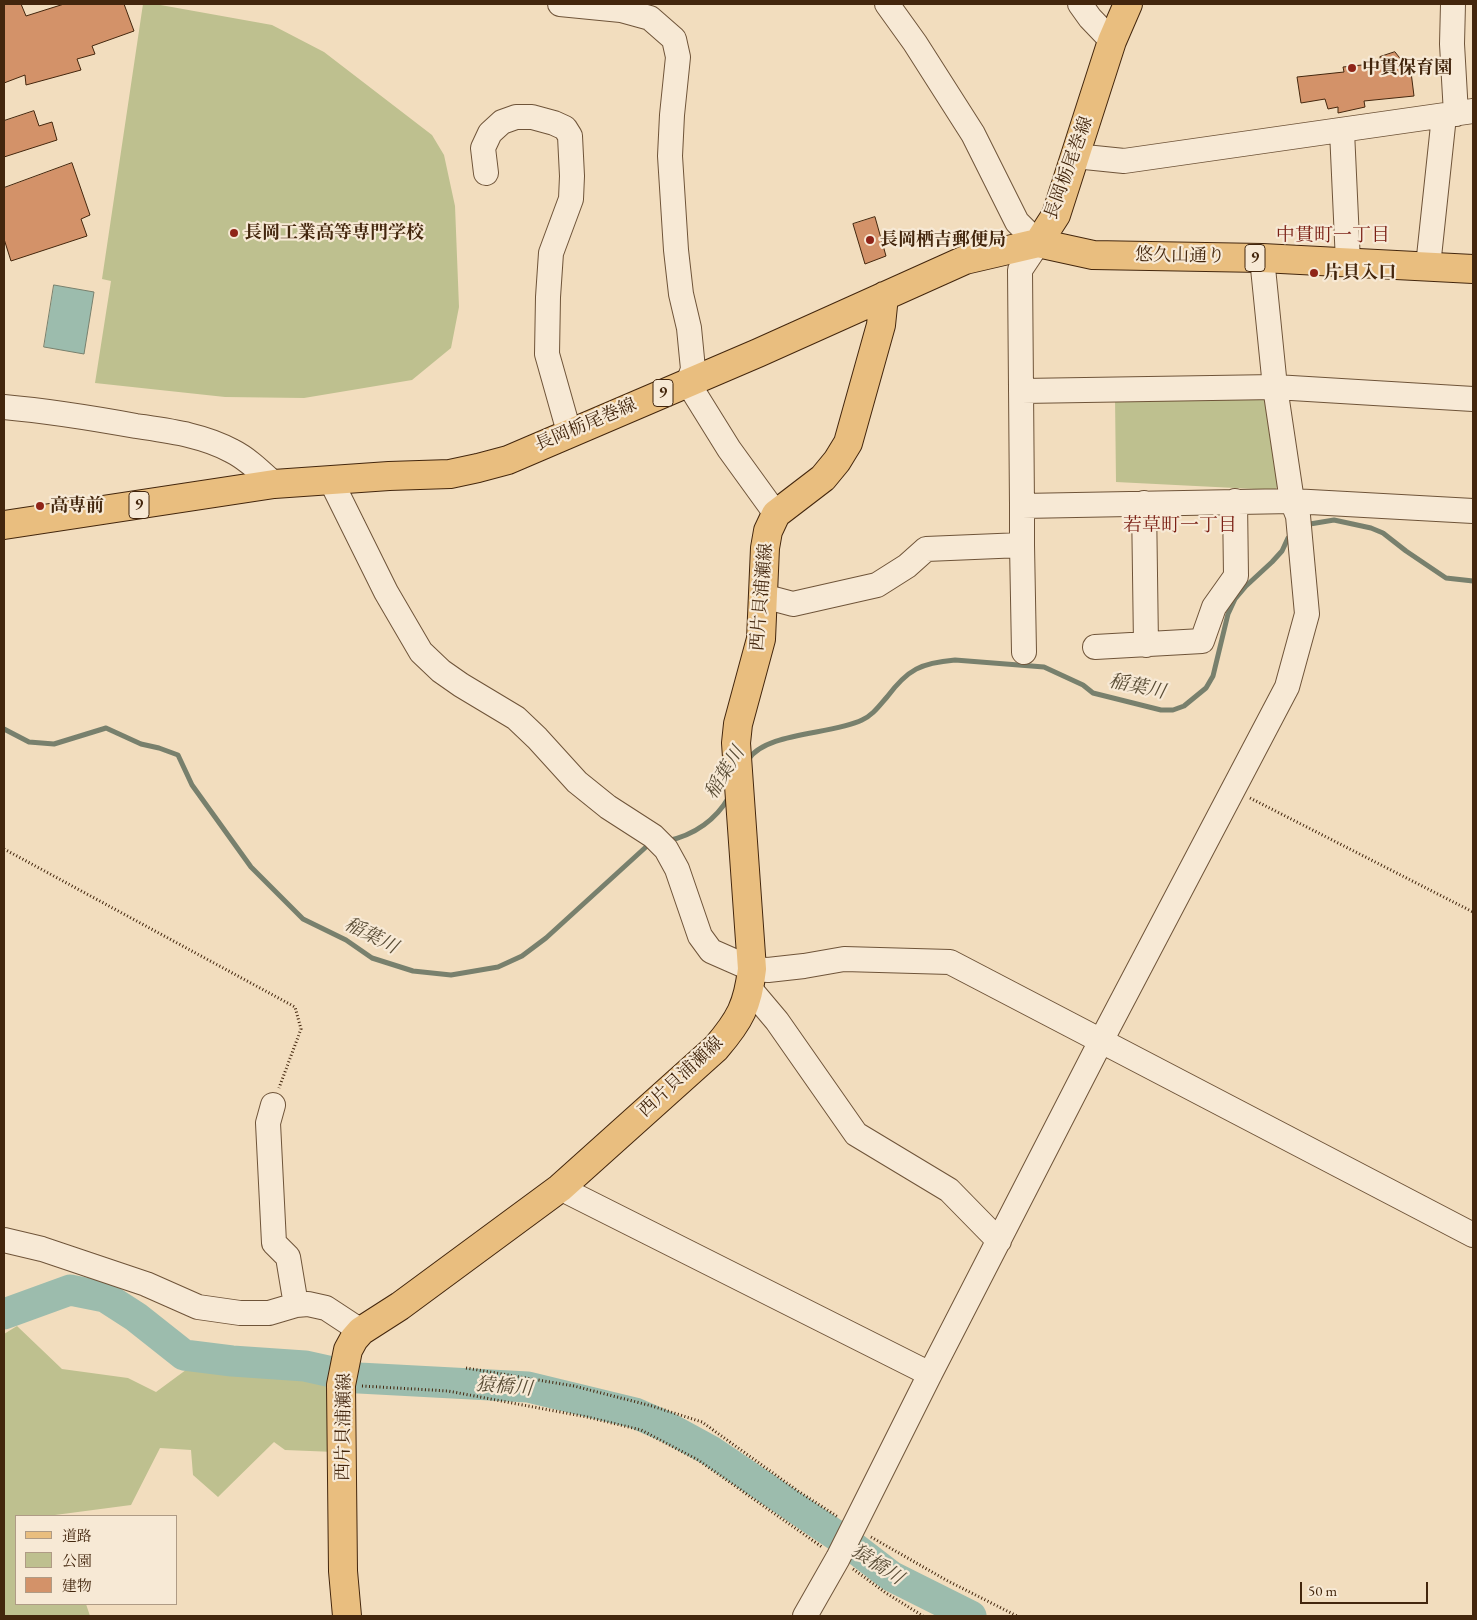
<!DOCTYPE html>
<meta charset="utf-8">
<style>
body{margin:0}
#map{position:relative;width:1477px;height:1620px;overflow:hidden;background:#f2ddbe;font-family:"EB Garamond","Noto Serif JP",serif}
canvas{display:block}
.frame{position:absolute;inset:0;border:5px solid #43260d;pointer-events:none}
.legend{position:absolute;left:15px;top:1515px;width:162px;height:90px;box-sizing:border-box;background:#f7e9d5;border:1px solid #af9b85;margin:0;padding:6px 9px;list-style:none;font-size:15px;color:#43260d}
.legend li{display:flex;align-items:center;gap:10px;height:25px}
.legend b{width:25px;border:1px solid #af9b85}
.scale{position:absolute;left:1300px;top:1582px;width:128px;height:22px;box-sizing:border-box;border:2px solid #43260d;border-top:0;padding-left:6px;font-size:15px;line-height:18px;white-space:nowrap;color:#43260d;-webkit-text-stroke:4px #f7e9d5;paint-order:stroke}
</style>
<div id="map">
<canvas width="1477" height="1620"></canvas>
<div class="frame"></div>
<ul class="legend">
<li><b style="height:6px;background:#e9be7f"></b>道路</li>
<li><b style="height:14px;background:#bec08f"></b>公園</li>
<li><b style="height:14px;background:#d39269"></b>建物</li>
</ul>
<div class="scale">50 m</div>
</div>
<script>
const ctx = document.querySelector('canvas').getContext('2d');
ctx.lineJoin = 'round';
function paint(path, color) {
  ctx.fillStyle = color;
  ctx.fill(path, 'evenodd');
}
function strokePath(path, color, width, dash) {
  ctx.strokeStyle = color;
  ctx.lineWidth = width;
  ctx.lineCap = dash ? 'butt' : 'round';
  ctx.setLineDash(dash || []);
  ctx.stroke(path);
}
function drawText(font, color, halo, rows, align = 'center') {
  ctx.font = font + ' "EB Garamond","Noto Serif JP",serif';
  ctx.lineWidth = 4.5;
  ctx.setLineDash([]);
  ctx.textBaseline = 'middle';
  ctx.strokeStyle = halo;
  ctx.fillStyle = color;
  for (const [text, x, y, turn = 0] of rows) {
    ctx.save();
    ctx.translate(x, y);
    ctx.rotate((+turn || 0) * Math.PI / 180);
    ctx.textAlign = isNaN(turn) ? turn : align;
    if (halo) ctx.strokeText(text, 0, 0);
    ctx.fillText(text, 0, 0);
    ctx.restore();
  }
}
paint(new Path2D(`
 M 143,4 L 155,4 L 272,25 L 324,52 L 432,135 L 444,155 L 455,206 L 459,307 L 451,348 L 412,380 L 304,398 L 225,397 L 95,383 L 111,281 L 102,279 Z
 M 1268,394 L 1282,480 L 1275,490 L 1116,482 L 1115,397 Z
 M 17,1326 L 62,1369 L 128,1378 L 156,1392 L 194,1364 L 323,1378 L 333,1397 L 335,1452 L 285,1450 L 274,1442 L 218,1497 L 193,1475 L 191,1450 L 160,1448 L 131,1505 L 55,1515 L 55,1516 L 16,1516 L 16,1604 L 86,1604 L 90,1616 L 4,1616 L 4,1334 Z`), '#bec08f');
const water = new Path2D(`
 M 54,285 L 94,292 L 84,354 L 44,347 Z`);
paint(water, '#9cbcad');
strokePath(water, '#78806d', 1);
strokePath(new Path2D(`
 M 1306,526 L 1310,524 L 1334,520 L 1371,528 L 1383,533 L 1406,551 L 1446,578 L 1473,581
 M 4,729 L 29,742 L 54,744 L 106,728 L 141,744 L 159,748 L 178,755 L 192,785 L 251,867 L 303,919 L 346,940 L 372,958 L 413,971 L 451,975 L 498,967 L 522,956 L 546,938 L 647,846 L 652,845
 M 748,760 C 765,732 831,735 862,720 C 873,715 879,706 887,697 C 908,669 921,663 955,660 L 1044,667 L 1083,685 L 1093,693 L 1161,710 L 1173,710 L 1184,706 L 1206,688 L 1213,676 L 1228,614 L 1235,599 L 1246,586 L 1272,562 L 1282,551 L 1288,538 L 1292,535
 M 667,841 C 694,835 715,821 729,797`), '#78806d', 5);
strokePath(new Path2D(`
 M 4,1314 L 70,1290 L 105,1297 L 136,1317 L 184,1355 L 232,1361 L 305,1366 L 359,1378 L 528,1387 L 635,1413 L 667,1427 L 711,1451 L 852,1546 L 891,1576 L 971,1616`), '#9cbcad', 31);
const building = new Path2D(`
 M 4,4 L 21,4 L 26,16 L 64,4 L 124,4 L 134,31 L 92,46 L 95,54 L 77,59 L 81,70 L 26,85 L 25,75 L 4,83 Z
 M 1395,52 L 1411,72 L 1414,96 L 1364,101 L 1365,107 L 1338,113 L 1338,107 L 1328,109 L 1325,99 L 1301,103 L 1297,77 L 1344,72 L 1343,67 L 1381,63 L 1380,57 Z
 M 34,111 L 39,126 L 52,122 L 57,140 L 4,157 L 4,121 Z
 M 72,163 L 90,215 L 81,219 L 87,236 L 11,261 L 4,239 L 4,188 Z
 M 875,217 L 886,256 L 865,264 L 853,224 Z`);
paint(building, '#d39269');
strokePath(building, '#43260d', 1);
const minor = new Path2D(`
 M 560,4 L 621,10 L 650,18 L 674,39 L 678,57 L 672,115 L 670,156 L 676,250 L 681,294 L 689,328 L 693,369 L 688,383 L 729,449 L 776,514
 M 887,4 L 915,43 L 973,134 L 1017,222 L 1038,243 L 1020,270 L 1022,506 L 1292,501 L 1473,511
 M 1080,4 L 1090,18 L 1112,41
 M 1453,4 L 1452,44 L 1456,114
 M 1342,131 L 1348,262
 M 1075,156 L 1124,161 L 1473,111
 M 486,173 L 483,148 L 490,133 L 502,122 L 516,117 L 532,117 L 554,123 L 565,128 L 570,136 L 572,176 L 571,199 L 551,253 L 548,297 L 547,354 L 569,432
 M 1428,266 L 1444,116
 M 1022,391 L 1275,387 L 1473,399
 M 4,407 C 48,411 92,418 136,426 C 169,431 203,435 232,451 C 248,459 261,472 274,484
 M 331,481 L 386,592 L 421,652 L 441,671 L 461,685 L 516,718 L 537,738 L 577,782 L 608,807 L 653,836 L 666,849 L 677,869 L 700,936 L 711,951 L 752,969 L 768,970 L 804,966 L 844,959 L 950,962 L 1473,1235
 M 1144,503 L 1146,645
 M 1022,545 L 1024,652
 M 763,596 L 793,604 L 877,585 L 907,566 L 926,549 L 1022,545 L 1022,506
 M 1095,647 L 1202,641 L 1214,607 L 1236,576 L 1235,501
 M 750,989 L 777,1021 L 856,1134 L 949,1190 L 999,1241
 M 273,1105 L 268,1123 L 274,1243 L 288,1257 L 296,1305
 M 560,1188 L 930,1374
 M 4,1240 L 42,1249 L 146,1284 L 198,1307 L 240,1313 L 269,1313 L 296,1305 L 308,1304 L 326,1308 L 361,1331
 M 805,1616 L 838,1558 L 930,1374 L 1101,1041 L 1287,687 L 1307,614 L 1298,516 L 1292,501 L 1275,387 L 1262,258`);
const major = new Path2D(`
 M 1038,243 L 1093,255 L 1262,258 L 1473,269
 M 4,525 L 274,484 L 389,476 L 450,474 L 478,468 L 508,460 L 758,353 L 965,260 L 1038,243 L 1056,215 L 1112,41 L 1128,4
 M 347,1616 L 343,1571 L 341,1385 L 348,1350 L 354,1339 L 361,1331 L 400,1306 L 560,1188 L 716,1048 C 740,1020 748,1005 752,969 L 736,743 L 738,724 L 761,639 L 765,548 L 768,531 L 776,514 L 823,478 L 837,461 L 848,443 L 881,325 L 884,296`);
strokePath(minor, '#6f5439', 26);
strokePath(major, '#43260d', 30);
strokePath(new Path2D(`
 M 1250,798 L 1473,912
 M 4,849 L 295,1007 L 301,1029 L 279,1088
 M 466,1368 L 574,1386 L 652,1406 L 702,1422 L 798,1491 L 838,1517
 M 362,1386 L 448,1391 L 587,1417 L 641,1430 L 698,1460 L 822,1547
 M 871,1537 L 946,1580 L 1017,1616
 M 853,1569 L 886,1593 L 923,1616`), '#43260d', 3, [1, 2.5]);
strokePath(minor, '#f7e9d5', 24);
strokePath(major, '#e9be7f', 28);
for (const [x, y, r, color] of [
 [1352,68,5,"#8f2418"],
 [234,233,5,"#8f2418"],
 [870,240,5,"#8f2418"],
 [1314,273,5,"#8f2418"],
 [40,506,5,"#8f2418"]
]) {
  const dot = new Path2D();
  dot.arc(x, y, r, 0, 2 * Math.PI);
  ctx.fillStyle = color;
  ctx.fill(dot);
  strokePath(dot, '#f7e9d5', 2);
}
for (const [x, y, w] of [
 [1255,258,20],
 [663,393,20],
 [139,505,20]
]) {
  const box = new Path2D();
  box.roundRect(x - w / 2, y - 13.5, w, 27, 4);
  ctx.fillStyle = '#f7e9d5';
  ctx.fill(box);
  strokePath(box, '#43260d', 1);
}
drawText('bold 16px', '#43260d', null, [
 ["9",1255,258],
 ["9",663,393],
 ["9",139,505]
]);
drawText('bold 18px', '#43260d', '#f7e9d5', [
 ["中貫保育園",1362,68],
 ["長岡工業高等専門学校",244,233],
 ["長岡栖吉郵便局",880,240],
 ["片貝入口",1324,273],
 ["高専前",50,506]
], 'left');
drawText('18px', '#43260d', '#f7e9d5', [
 ["長岡栃尾巻線",1069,168,-70],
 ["悠久山通り",1180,256,1],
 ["長岡栃尾巻線",586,425,-23],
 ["西片貝浦瀬線",762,597,-85],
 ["西片貝浦瀬線",681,1077,-43],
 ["西片貝浦瀬線",344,1427,-89]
]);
drawText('19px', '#7a1f14', '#f7e9d5', [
 ["中貫町一丁目",1333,236],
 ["若草町一丁目",1180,526]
]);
drawText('italic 19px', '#594c35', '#f7e9d5', [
 ["稲葉川",1137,687,12],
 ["稲葉川",725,773,-58],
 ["稲葉川",371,936,27],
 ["猿橋川",504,1387,5],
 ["猿橋川",877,1565,33]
]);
</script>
